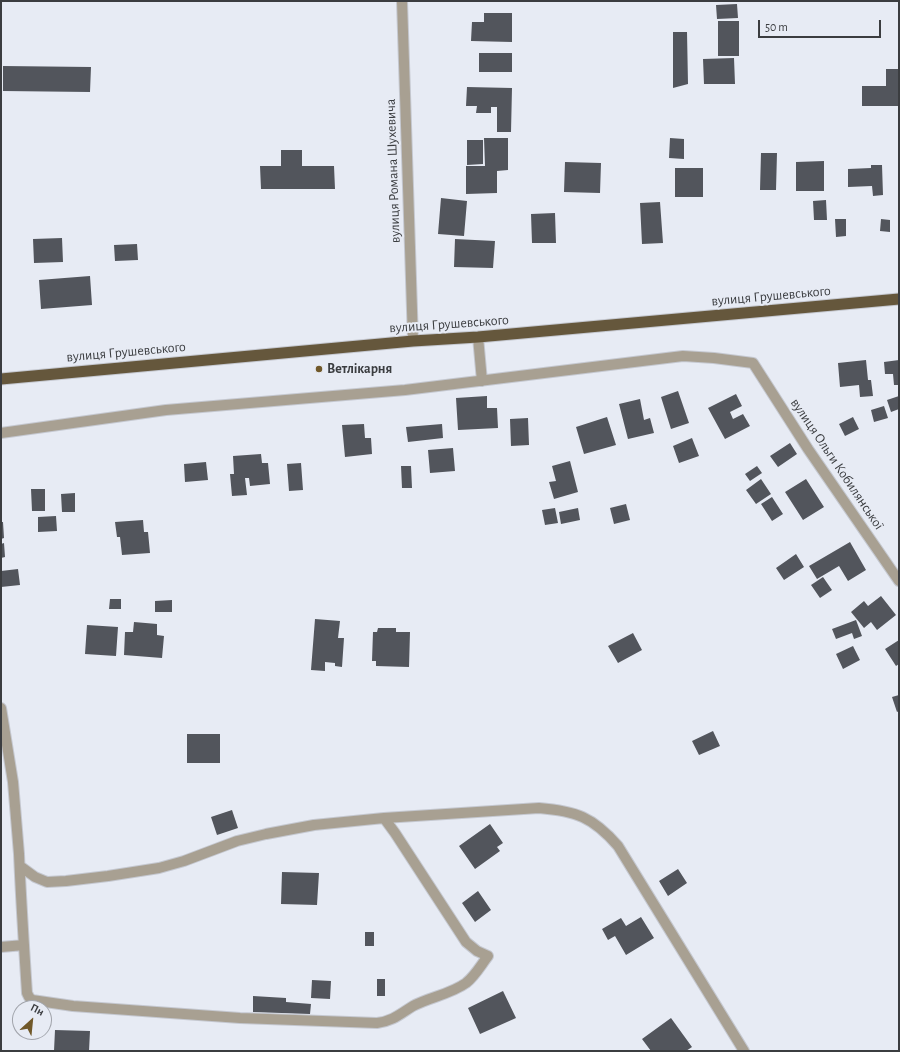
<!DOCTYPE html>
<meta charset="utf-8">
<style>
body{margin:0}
#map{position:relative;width:900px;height:1052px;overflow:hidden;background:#e7ebf4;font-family:"Alegreya Sans",sans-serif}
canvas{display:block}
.frame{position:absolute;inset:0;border:2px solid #3b3d40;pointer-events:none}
.north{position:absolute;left:12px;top:1000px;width:40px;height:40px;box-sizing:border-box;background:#e7ebf4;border:1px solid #a2a5ac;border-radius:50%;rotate:27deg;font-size:11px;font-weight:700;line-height:16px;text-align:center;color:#3b3d40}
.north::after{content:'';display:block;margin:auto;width:14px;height:18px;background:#705829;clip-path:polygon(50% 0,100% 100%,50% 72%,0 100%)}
.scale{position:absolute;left:758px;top:20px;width:123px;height:18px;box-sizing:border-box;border:2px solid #3b3d40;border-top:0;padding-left:5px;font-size:12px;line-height:14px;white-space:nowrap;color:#3b3d40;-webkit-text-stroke:3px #e7ebf4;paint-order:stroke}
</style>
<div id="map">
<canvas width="900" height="1052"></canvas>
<div class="frame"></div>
<div class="north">Пн</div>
<div class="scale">50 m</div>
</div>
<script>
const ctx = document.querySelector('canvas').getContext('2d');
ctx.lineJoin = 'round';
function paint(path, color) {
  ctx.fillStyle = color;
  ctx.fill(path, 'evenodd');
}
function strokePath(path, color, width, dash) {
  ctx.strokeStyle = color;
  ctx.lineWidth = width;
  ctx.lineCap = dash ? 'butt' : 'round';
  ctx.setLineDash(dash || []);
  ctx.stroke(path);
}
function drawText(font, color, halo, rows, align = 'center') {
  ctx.font = font + ' "Alegreya Sans",sans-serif';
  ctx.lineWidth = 4;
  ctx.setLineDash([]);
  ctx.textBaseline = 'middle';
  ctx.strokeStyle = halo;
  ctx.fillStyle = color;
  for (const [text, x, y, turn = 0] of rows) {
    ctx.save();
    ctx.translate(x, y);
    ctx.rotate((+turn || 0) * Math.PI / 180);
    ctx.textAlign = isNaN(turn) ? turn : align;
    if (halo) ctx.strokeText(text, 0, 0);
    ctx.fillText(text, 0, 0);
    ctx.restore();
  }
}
paint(new Path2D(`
 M 737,4 L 738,18 L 717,19 L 716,5 Z
 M 484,13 L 512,13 L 512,42 L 471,41 L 472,22 L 484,22 Z
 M 718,21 L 739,21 L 739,56 L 718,56 Z
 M 673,32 L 687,32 L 688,84 L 673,88 Z
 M 479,53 L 512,53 L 512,72 L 479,72 Z
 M 734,58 L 735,84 L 704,84 L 703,59 Z
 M 3,66 L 91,67 L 90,92 L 3,91 Z
 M 886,69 L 899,69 L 899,106 L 862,106 L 862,86 L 886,86 Z
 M 467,87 L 512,88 L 511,132 L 497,132 L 497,107 L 491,107 L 491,113 L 476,113 L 477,106 L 466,106 Z
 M 484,138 L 508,138 L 508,170 L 497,171 L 497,193 L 466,194 L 466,166 L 485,166 Z
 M 670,138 L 684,139 L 684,159 L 669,158 Z
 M 467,140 L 483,140 L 483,164 L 467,165 Z
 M 281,150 L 302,150 L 302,166 L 334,166 L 335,189 L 261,189 L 260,166 L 281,166 Z
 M 761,153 L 777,153 L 776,190 L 760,190 Z
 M 824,161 L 824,191 L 796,191 L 796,162 Z
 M 565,162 L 601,163 L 600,193 L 564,192 Z
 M 871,165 L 882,165 L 883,195 L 873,196 L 872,186 L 848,187 L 848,169 L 871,168 Z
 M 675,168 L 703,168 L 703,197 L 675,197 Z
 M 441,198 L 467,201 L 464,236 L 438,234 Z
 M 826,200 L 827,220 L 814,220 L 813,201 Z
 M 660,202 L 663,243 L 642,244 L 640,203 Z
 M 555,213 L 556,243 L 532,243 L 531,214 Z
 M 835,219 L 846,219 L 846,236 L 836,237 Z
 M 881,219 L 890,220 L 890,232 L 880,231 Z
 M 62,238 L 63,262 L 34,263 L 33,239 Z
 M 455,239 L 495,241 L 493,268 L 454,267 Z
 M 137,244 L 138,260 L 115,261 L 114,245 Z
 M 90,276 L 92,305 L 41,309 L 39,280 Z
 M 866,360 L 868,380 L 871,380 L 873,396 L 860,397 L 859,385 L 840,387 L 838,363 Z
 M 899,360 L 899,385 L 894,385 L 893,374 L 885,374 L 884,362 Z
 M 678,391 L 689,423 L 671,429 L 661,397 Z
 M 736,394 L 742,406 L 730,412 L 733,419 L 743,414 L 750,426 L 725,439 L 708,408 Z
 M 487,396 L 487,408 L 497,408 L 498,428 L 458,430 L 456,398 Z
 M 899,396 L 899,409 L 891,412 L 887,400 Z
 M 640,399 L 644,420 L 650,418 L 654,433 L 628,439 L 619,404 Z
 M 884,406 L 888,418 L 874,422 L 871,410 Z
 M 607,417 L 616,445 L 584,454 L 576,427 Z
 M 853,417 L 859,429 L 845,436 L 839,424 Z
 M 528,418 L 529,445 L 511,446 L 510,419 Z
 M 364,424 L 365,438 L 371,438 L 372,454 L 345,457 L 342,425 Z
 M 442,424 L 443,438 L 408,442 L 406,427 Z
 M 692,438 L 699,456 L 679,463 L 673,446 Z
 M 790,443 L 797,454 L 778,467 L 770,456 Z
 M 453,448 L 455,471 L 430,473 L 428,450 Z
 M 261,454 L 262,463 L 268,463 L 270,484 L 250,486 L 249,478 L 245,478 L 247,495 L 232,496 L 230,474 L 234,474 L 233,456 Z
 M 570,461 L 578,492 L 554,499 L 549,482 L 556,481 L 552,466 Z
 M 206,462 L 208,480 L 185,482 L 184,464 Z
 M 301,463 L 303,490 L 289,491 L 287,464 Z
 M 401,466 L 411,466 L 412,488 L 402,488 Z
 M 757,466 L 762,473 L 750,481 L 745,474 Z
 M 761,479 L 771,494 L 756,504 L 746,490 Z
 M 806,479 L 824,507 L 803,520 L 785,492 Z
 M 31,489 L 45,489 L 45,511 L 32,511 Z
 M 75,493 L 75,512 L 62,512 L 61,494 Z
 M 772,497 L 783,514 L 772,521 L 761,504 Z
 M 626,504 L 630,520 L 614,524 L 610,508 Z
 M 555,508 L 558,523 L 545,525 L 542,510 Z
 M 578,508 L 580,520 L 561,524 L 559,512 Z
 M 56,516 L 57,531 L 38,532 L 38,517 Z
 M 143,520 L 144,532 L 148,532 L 150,553 L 122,555 L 120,537 L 117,537 L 115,522 Z
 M 1,522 L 3,522 L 4,538 L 1,539 Z
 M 850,542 L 866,570 L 848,581 L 839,566 L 817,579 L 809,566 Z
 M 4,543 L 5,557 L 1,558 L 1,544 Z
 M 796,554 L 804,567 L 784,580 L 776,568 Z
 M 18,569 L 20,585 L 1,587 L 1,571 Z
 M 823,577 L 832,590 L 820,598 L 811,585 Z
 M 881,596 L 896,615 L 877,630 L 871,622 L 864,628 L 851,612 L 864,601 L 868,606 Z
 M 110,599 L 121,599 L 121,609 L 109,609 Z
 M 172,600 L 172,612 L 155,612 L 155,601 Z
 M 315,619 L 340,621 L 338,638 L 344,638 L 342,667 L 335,666 L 335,663 L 325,662 L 325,671 L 311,670 Z
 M 856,620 L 862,636 L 854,639 L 852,633 L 836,639 L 832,629 Z
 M 134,622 L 157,624 L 157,635 L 164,636 L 162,658 L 124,655 L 125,632 L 133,632 Z
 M 87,625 L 118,627 L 116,656 L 85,654 Z
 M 378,628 L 396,628 L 396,632 L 410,632 L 409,667 L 376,666 L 376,661 L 372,661 L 373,632 L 377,632 Z
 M 633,633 L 642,650 L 618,663 L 608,646 Z
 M 899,640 L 899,664 L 896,666 L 885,649 Z
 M 853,646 L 860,660 L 843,669 L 836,654 Z
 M 899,695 L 899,711 L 897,712 L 892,697 Z
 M 713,731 L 720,746 L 699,755 L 692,741 Z
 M 187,734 L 220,734 L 220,763 L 187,763 Z
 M 232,810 L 238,828 L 217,835 L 211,817 Z
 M 490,824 L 503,843 L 497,847 L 500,851 L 475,869 L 459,846 Z
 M 678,869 L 687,883 L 668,896 L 659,881 Z
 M 282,872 L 319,873 L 317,905 L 281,904 Z
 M 478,891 L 491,910 L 475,922 L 462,903 Z
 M 641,917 L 654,938 L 626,955 L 615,936 L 608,940 L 602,929 L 621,918 L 626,926 Z
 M 365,932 L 374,932 L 374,946 L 365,946 Z
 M 377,979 L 385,979 L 385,996 L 377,996 Z
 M 312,980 L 331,981 L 330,999 L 311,998 Z
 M 503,991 L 516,1018 L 480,1034 L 468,1008 Z
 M 253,996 L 286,998 L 286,1002 L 311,1004 L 310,1014 L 253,1012 Z
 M 671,1018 L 692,1047 L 686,1051 L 651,1051 L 642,1039 Z
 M 55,1030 L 90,1031 L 89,1051 L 54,1051 Z`), '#52555c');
const minor = new Path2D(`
 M 478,337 L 482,381
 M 1,433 L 166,410 L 405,390 L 683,356 L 714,358 L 753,363 L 808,449 L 899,581
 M 1,708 L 13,782 L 19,854 C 21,901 24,947 27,993 L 29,997 L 32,1000 L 73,1006 L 240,1018 L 377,1023 C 393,1021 400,1014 413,1006 C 430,997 451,994 466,983 C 475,976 481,965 488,956 L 477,951 L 466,942 L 395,833 L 384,818 L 314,825 L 266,834 L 237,841 L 184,861 L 159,868 L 108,876 L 66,881 L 47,882 L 35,877 L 20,866
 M 384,818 L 539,808 C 576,811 593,817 618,846 L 744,1051
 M 1,947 L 24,945`);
const tertiary = new Path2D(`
 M 402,1 L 413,341`);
const trunk = new Path2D(`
 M 1,379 L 413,341 L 478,337 L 899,299`);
strokePath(minor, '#c5c8d0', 12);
strokePath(tertiary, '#c5c8d0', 12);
strokePath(trunk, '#c5c8d0', 13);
strokePath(minor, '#a8a092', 10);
strokePath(tertiary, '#a8a092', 10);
strokePath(trunk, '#65573c', 11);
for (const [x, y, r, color] of [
 [319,369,4,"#705829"]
]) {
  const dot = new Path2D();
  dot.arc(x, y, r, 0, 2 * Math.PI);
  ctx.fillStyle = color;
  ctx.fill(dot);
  strokePath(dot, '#e7ebf4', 1.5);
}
drawText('14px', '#3b3d40', '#e7ebf4', [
 ["вулиця Романа Шухевича",393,171,-92],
 ["вулиця Грушевського",771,296,-5],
 ["вулиця Грушевського",449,324,-4],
 ["вулиця Грушевського",126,352,-5],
 ["вулиця Ольги Кобилянської",837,464,56]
]);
drawText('bold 14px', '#3b3d40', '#e7ebf4', [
 ["Ветлікарня",327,369]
], 'left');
</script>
